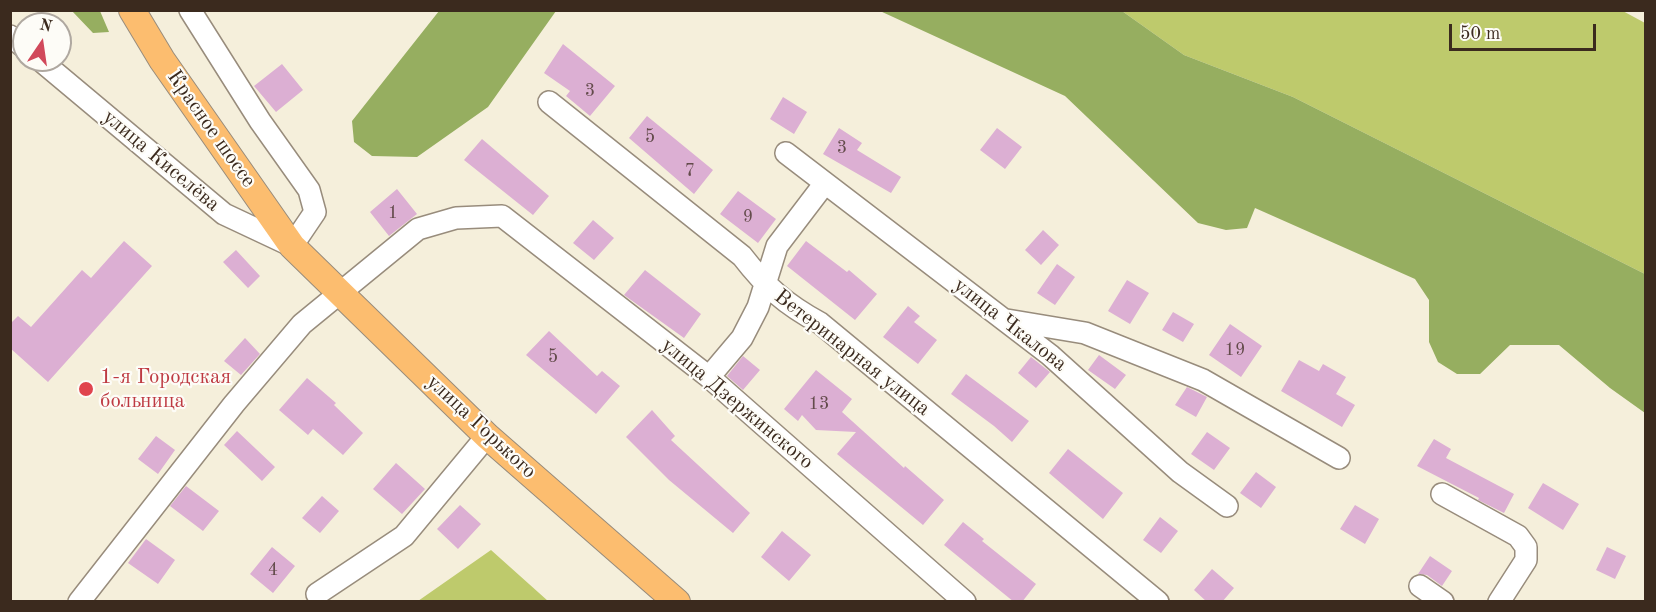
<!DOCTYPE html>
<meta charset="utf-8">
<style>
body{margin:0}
#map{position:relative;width:1656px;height:612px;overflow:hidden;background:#f5efdb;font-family:"Old Standard TT",serif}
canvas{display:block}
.frame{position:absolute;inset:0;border:12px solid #3b2a1e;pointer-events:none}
.north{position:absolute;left:12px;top:12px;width:60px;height:60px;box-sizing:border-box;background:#fdfcf7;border:2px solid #afa8a0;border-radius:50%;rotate:13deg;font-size:16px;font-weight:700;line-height:24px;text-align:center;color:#3b2a1e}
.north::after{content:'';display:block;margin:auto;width:21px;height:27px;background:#d1495b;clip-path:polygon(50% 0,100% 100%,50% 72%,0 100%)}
.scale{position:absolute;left:1449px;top:24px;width:147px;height:27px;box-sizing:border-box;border:3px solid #3b2a1e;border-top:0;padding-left:8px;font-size:18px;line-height:21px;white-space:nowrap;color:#3b2a1e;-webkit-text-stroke:4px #fdfcf7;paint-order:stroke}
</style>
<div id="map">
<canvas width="1656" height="612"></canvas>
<div class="frame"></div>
<div class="north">N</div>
<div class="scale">50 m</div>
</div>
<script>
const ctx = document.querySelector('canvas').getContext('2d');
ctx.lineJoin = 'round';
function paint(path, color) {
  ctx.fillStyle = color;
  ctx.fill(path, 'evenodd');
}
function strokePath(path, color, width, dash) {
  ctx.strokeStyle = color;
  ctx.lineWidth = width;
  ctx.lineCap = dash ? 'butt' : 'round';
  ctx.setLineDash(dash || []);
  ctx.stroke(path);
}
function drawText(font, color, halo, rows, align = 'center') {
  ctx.font = font + ' "Old Standard TT",serif';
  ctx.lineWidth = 4.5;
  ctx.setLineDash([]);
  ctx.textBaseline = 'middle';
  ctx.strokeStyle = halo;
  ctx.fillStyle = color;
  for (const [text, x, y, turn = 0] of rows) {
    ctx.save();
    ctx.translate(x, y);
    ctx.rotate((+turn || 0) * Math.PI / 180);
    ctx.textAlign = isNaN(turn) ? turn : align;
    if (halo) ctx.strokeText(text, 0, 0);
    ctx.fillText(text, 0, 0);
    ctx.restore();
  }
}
paint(new Path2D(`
 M 1621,10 L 1645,23 L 1645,274 L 1293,97 L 1184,55 L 1122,11 Z
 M 491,550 L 548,601 L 418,601 Z`), '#beca6c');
paint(new Path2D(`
 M 72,11 L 100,11 L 109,32 L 93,33 Z
 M 439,11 L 556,11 L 488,107 L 417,157 L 372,156 L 354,142 L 352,121 Z
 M 880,11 L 1122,11 L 1184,55 L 1293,97 L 1645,274 L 1645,413 L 1610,388 L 1559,345 L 1510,345 L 1480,374 L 1457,374 L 1438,362 L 1429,342 L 1429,300 L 1415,279 L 1255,208 L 1247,228 L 1226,230 L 1198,223 L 1065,96 Z`), '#96ae60');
paint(new Path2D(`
 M 563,44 L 615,86 L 590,116 L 566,96 L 570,91 L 544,73 Z
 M 282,64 L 303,90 L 276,112 L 254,86 Z
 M 783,97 L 807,112 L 794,134 L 770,119 Z
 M 647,116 L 713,170 L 694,194 L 629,138 Z
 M 839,128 L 862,143 L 857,150 L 901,177 L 891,193 L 823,154 Z
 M 997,128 L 1022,147 L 1005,169 L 980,150 Z
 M 482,139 L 549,196 L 533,215 L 464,160 Z
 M 397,189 L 417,214 L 389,236 L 370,212 Z
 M 738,191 L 776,219 L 758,243 L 720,214 Z
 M 593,220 L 614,238 L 594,260 L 573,243 Z
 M 1043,230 L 1059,245 L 1041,265 L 1025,250 Z
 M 124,241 L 152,266 L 48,382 L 10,348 L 10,324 L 18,316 L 31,327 L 82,270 L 91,278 Z
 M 806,241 L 847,272 L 849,270 L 877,294 L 855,320 L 787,266 Z
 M 236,250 L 260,276 L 248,288 L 223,262 Z
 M 1057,264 L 1075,277 L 1055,305 L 1037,293 Z
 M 645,270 L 701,314 L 684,338 L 624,295 Z
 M 1127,280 L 1149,293 L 1130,324 L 1108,311 Z
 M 908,306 L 920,316 L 914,322 L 937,340 L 918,364 L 883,337 Z
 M 1173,312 L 1194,324 L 1183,342 L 1162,330 Z
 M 1230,324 L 1262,346 L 1241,377 L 1209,355 Z
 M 549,331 L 597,376 L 602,371 L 620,386 L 596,414 L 526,355 Z
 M 245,338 L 260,354 L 241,375 L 224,361 Z
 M 1099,355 L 1126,375 L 1115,389 L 1088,370 Z
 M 743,356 L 760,370 L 743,390 L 727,376 Z
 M 1031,357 L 1050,372 L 1036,388 L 1018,373 Z
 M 1299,360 L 1319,371 L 1323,364 L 1346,377 L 1336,394 L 1355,405 L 1342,427 L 1281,391 Z
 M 816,370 L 852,399 L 842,412 L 904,468 L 905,466 L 944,500 L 923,525 L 837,454 L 856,432 L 816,430 L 802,415 L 798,421 L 784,409 Z
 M 966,374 L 1029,421 L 1012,442 L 994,426 L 951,394 Z
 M 307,378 L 336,403 L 334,405 L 363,433 L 343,455 L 313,429 L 308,435 L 279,410 Z
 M 1187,387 L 1207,397 L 1196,417 L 1175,405 Z
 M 652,410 L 675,436 L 671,440 L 750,513 L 733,533 L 669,480 L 626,437 Z
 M 237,431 L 275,467 L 262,481 L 224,445 Z
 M 1207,432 L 1230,448 L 1214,470 L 1191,454 Z
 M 156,436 L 175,450 L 158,474 L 138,459 Z
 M 1434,439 L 1451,449 L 1446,458 L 1514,494 L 1504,513 L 1478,500 L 1479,498 L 1417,466 Z
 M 1068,449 L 1123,493 L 1103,519 L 1049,473 Z
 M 396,463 L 425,489 L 402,514 L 373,489 Z
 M 1256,472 L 1276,487 L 1261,508 L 1240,493 Z
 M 1543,483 L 1579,504 L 1563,530 L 1528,508 Z
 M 186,486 L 219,511 L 203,531 L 170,506 Z
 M 322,496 L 339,511 L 320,533 L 302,518 Z
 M 460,505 L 481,524 L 458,549 L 437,529 Z
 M 1355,505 L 1379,519 L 1365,544 L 1340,529 Z
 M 1160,517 L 1178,531 L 1161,553 L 1143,540 Z
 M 963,522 L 984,539 L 982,541 L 1036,584 L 1022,602 L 1014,602 L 944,545 Z
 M 782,531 L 811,555 L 789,581 L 761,557 Z
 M 146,539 L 175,560 L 158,584 L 128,563 Z
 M 272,547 L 295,566 L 273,593 L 250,574 Z
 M 1607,547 L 1626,556 L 1615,579 L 1596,570 Z
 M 1430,556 L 1452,571 L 1442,586 L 1427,575 L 1418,574 Z
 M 1212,569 L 1234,588 L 1222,602 L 1207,602 L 1194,590 Z`), '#dcafd3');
const minor = new Path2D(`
 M 10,36 L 24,47
 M 40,60 L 224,214 L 292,246 L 315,212 L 309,190 L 260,121 L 190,10
 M 549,102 L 742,256 C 766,287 785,304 820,323 L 1158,602
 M 786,153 L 1050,355 L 1180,472 L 1227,506
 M 1007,320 L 1085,333 L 1203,380 L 1339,458
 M 709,377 L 742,338 L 758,307 L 777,246 L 825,183
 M 1442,494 L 1518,536 L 1526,547 L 1526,560 L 1499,602
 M 1420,586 L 1443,602
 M 317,594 L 404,536 L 487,436
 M 79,602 L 234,404 L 302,324 L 418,229 L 456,218 L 502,216 L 709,377 L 965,602`);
const major = new Path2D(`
 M 132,10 L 162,60 L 292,246 L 487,436 L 677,602`);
strokePath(minor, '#988c7c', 24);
strokePath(major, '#988c7c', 28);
strokePath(minor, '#fff', 21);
strokePath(major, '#fcbd6f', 26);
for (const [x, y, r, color] of [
 [86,389,8,"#e0444e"]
]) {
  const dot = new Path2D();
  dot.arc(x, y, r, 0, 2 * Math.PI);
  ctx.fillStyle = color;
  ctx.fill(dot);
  strokePath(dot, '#fdfcf7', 2);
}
drawText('18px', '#634b4b', null, [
 ["3",590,91],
 ["5",650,137],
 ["3",842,148],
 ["7",690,171],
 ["1",393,213],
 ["9",748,217],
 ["19",1235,350],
 ["5",553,357],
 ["13",819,404],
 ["4",273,570]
]);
drawText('21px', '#3b2a1e', '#fdfcf7', [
 ["Красное шоссе",211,129,55],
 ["улица Киселёва",161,161,40],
 ["улица Чкалова",1010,325,38],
 ["Ветеринарная улица",852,353,38],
 ["улица Дзержинского",737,404,40],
 ["улица Горького",481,427,43]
]);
drawText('21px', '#be3a42', '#fdfcf7', [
 ["1-я Городская",100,377],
 ["больница",100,401]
], 'left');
</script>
